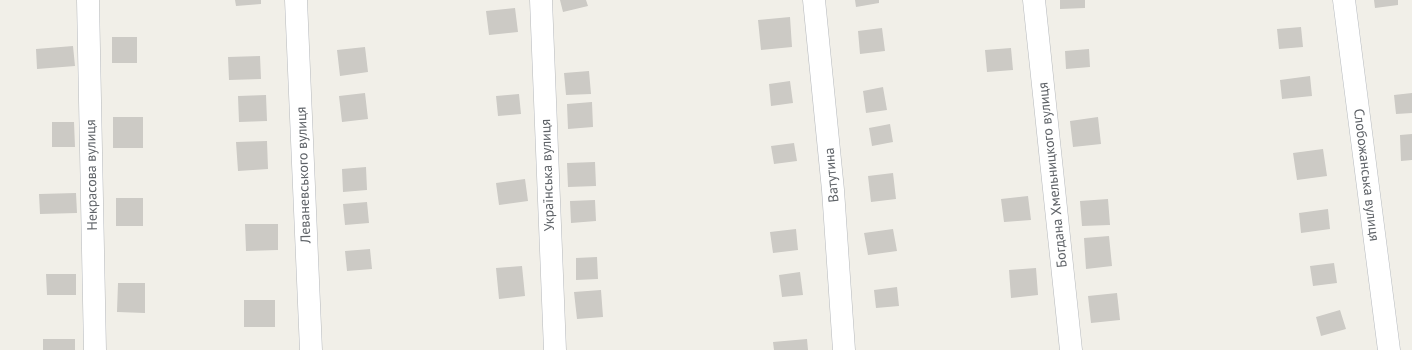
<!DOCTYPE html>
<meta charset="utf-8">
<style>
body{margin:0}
canvas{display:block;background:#f1efe8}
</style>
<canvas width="1412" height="350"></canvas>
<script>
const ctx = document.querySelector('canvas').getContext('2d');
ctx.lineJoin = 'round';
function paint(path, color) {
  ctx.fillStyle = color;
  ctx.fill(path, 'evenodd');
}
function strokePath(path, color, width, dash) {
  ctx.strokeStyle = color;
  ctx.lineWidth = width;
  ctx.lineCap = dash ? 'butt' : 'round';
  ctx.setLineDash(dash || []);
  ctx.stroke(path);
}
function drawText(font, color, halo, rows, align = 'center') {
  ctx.font = font + ' "PT Sans",sans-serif';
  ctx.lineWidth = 3;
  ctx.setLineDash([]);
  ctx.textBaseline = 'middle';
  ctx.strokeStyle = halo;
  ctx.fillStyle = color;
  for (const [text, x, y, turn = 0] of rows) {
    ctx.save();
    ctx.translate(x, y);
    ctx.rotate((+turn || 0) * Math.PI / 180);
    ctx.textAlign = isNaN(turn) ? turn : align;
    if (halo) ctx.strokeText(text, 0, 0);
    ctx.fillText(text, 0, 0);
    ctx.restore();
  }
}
paint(new Path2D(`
 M 235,0 L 261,0 L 261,4 L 236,6 Z
 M 560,0 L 586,0 L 588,6 L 563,12 Z
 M 855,0 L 879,0 L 879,3 L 856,7 Z
 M 1060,0 L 1085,0 L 1085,8 L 1060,9 Z
 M 1374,0 L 1398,0 L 1398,5 L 1375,8 Z
 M 515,8 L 518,32 L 489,35 L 486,11 Z
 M 790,17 L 792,47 L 761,50 L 758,20 Z
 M 1301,27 L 1303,47 L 1279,49 L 1277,29 Z
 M 882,28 L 885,51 L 860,54 L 858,31 Z
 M 112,37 L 137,37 L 137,63 L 112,63 Z
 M 73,46 L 75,66 L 37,69 L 36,49 Z
 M 365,47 L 368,72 L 340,76 L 337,50 Z
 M 1011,48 L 1013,70 L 987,72 L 985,50 Z
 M 1089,49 L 1090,67 L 1066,69 L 1065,51 Z
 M 260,56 L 261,79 L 229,80 L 228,57 Z
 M 589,71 L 591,94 L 566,95 L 564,73 Z
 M 1310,76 L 1312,96 L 1282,99 L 1280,80 Z
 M 790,81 L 793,103 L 771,106 L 769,84 Z
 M 883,87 L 887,110 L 866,113 L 863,91 Z
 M 365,93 L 368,119 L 342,122 L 339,96 Z
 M 1412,93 L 1412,113 L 1396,114 L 1394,95 Z
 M 519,94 L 521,114 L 498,116 L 496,96 Z
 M 266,95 L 267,121 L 239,122 L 238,96 Z
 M 592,102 L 593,127 L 568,129 L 567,104 Z
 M 113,117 L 143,117 L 143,148 L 113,148 Z
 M 1098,117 L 1101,144 L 1073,147 L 1070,121 Z
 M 52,122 L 74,122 L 75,147 L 52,147 Z
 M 890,124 L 893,142 L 872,146 L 869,128 Z
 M 1412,134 L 1412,160 L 1401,161 L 1400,135 Z
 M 267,141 L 268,169 L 238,171 L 236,142 Z
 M 794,143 L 797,161 L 774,164 L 771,146 Z
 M 1323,149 L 1327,176 L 1297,180 L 1293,153 Z
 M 595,162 L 596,186 L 568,187 L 567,163 Z
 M 366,167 L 367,190 L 343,192 L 342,169 Z
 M 893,173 L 896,199 L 871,202 L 868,176 Z
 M 525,179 L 528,201 L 499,205 L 496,183 Z
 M 76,193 L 77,213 L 40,214 L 39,194 Z
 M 1028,196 L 1031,220 L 1004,222 L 1001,199 Z
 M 116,198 L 143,198 L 143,226 L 116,226 Z
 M 1108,199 L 1110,225 L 1082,226 L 1080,201 Z
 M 595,200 L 596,221 L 571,223 L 570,201 Z
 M 367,202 L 369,223 L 345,225 L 343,204 Z
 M 1328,209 L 1330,229 L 1301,233 L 1299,213 Z
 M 245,224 L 278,224 L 278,250 L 246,251 Z
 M 796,229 L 798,250 L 773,253 L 770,232 Z
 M 893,229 L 897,251 L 868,255 L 864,233 Z
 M 1109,236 L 1112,266 L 1086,269 L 1084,238 Z
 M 370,249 L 372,269 L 347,271 L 345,251 Z
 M 597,257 L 598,279 L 576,280 L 576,258 Z
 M 1334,263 L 1337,283 L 1313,286 L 1310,266 Z
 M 522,266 L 525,296 L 499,299 L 496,268 Z
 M 1036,268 L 1038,295 L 1011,298 L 1009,270 Z
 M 800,272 L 803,295 L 782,297 L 779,275 Z
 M 46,274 L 76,274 L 76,295 L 47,295 Z
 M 118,283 L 145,283 L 145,313 L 117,312 Z
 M 897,287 L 899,306 L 876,308 L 874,290 Z
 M 601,290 L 603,317 L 577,319 L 574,292 Z
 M 1117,293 L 1120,320 L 1091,323 L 1088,296 Z
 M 244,300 L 275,300 L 275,327 L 244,327 Z
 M 1340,310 L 1346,329 L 1321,336 L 1316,317 Z
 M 43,339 L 75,339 L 75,350 L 43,350 Z
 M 807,339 L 808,350 L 774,350 L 773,342 Z`), '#cccac5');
const minor = new Path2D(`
 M 88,0 L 95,350
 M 296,0 L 311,350
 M 541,0 L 555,350
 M 814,0 L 833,190 L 844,350
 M 1034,0 L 1071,350`);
const secondary = new Path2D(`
 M 1344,0 L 1389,350`);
strokePath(minor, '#b5b8bc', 23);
strokePath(secondary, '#b6babf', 23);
strokePath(minor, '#fff', 22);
strokePath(secondary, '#fff', 22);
drawText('14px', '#5f6368', '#fff', [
 ["Некрасова вулиця",92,175,-91],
 ["Леваневського вулиця",304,175,-92],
 ["Українська вулиця",548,175,-92],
 ["Ватутина",832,175,-95],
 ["Богдана Хмельницкого вулиця",1053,175,-96],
 ["Слобожанська вулиця",1366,175,83]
]);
</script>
